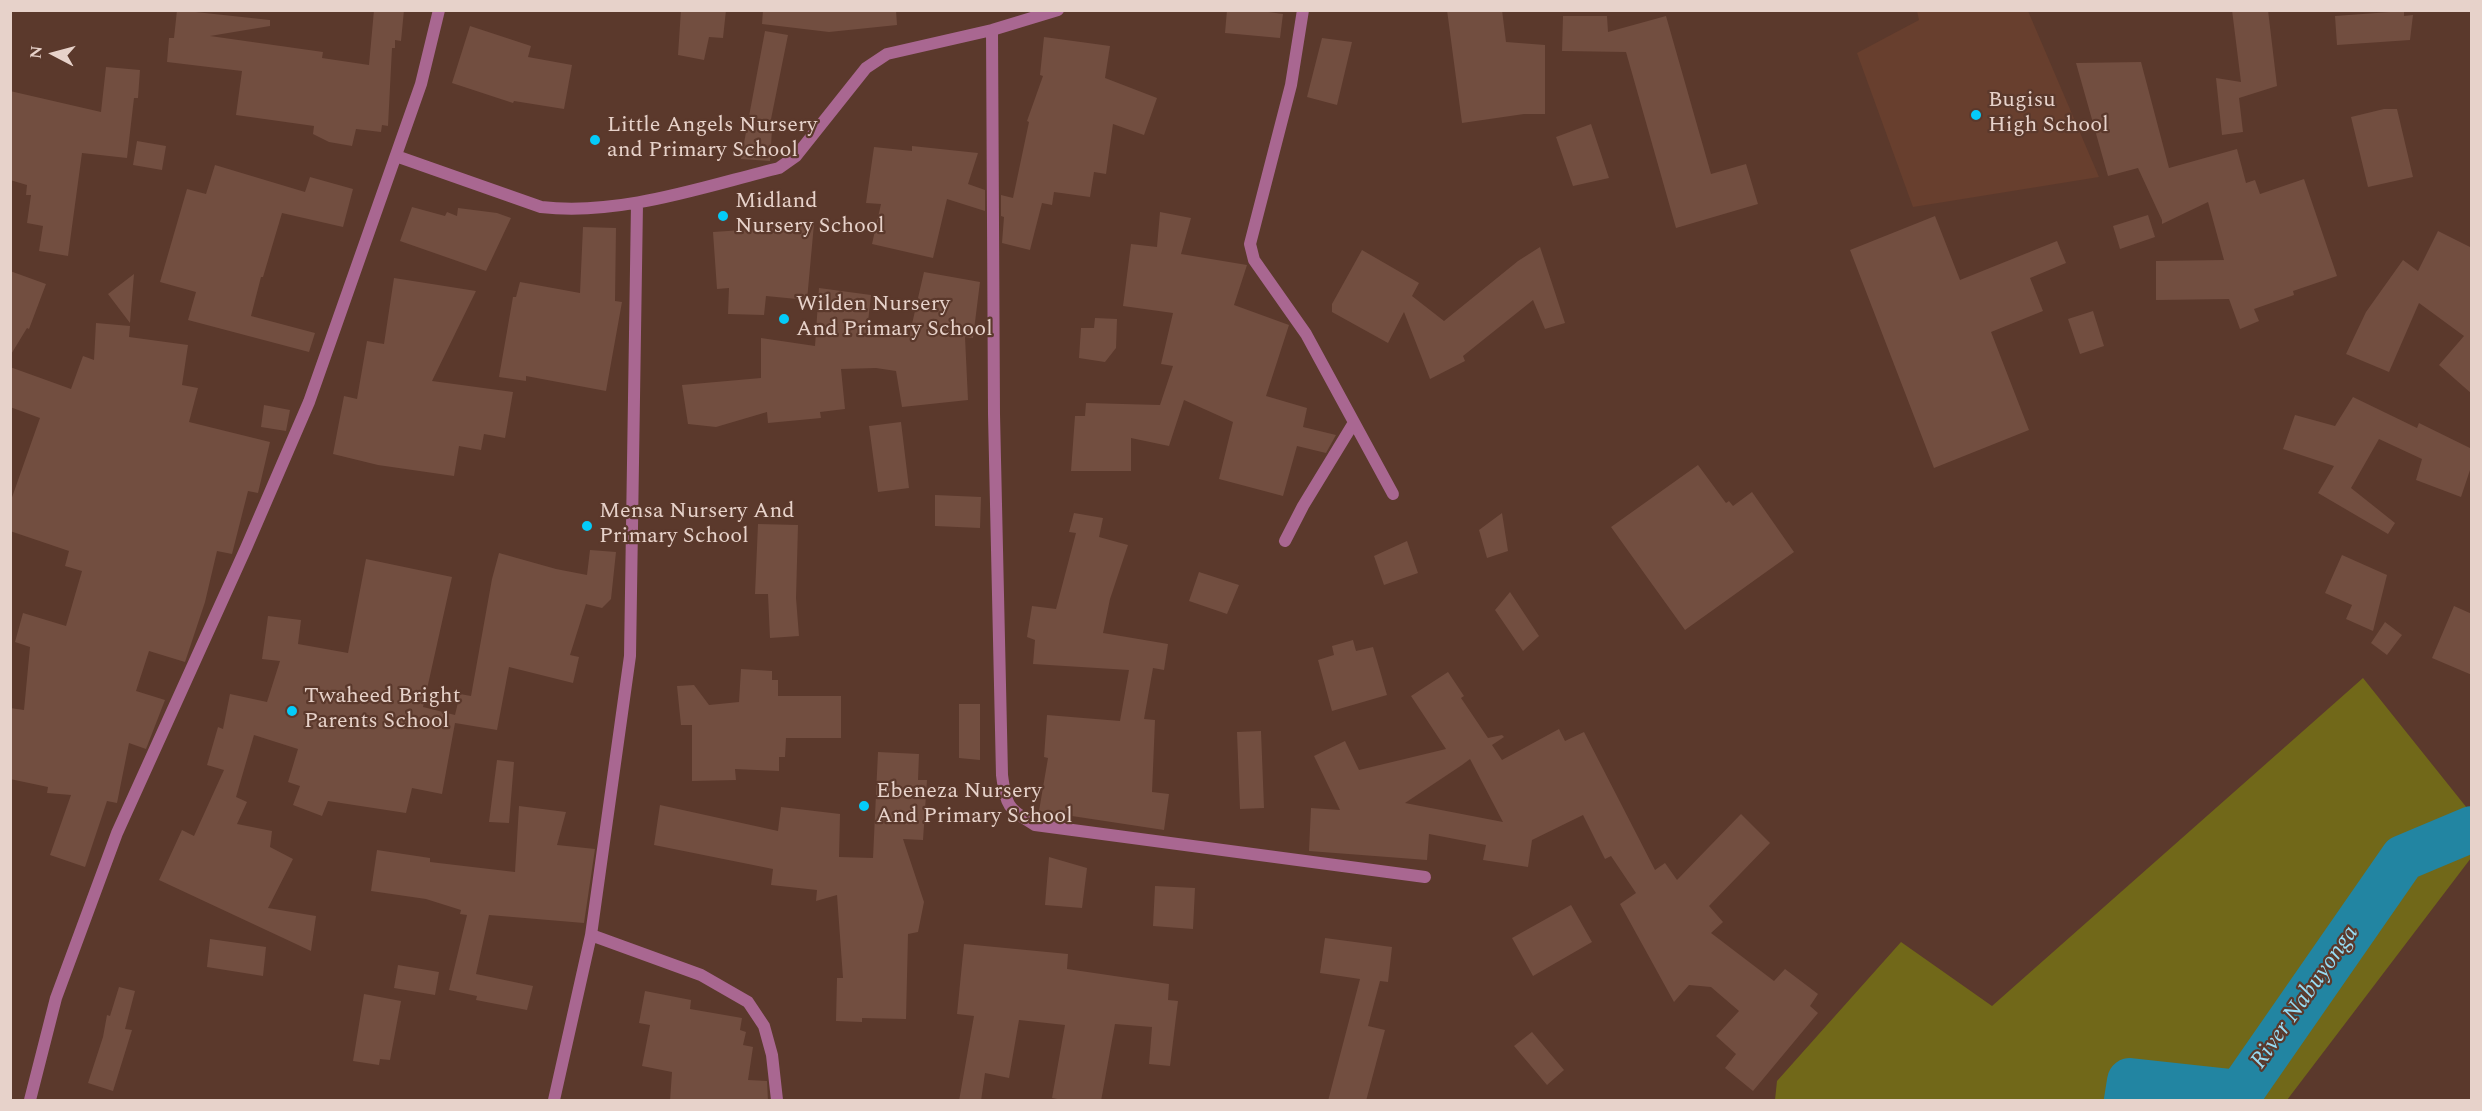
<!DOCTYPE html>
<style>
body{margin:0}
#map{position:relative;width:2482px;height:1111px;overflow:hidden;background:#5b392c;font-family:Spectral,serif}
canvas{display:block}
.frame{position:absolute;inset:0;border:12px solid #e7d2ca;pointer-events:none}
.north{position:absolute;left:24px;top:24px;width:60px;height:60px;-webkit-text-stroke:4px #5b392c;paint-order:stroke;rotate:276deg;font-size:16px;font-weight:700;line-height:24px;text-align:center;color:#e7d2ca}
.north::after{content:'';display:block;margin:auto;width:21px;height:27px;background:#e7d2ca;clip-path:polygon(50% 0,100% 100%,50% 72%,0 100%)}
</style>
<div id="map">
<canvas width="2482" height="1111"></canvas>
<div class="frame"></div>
<div class="north">N</div>
</div>
<script>
const ctx = document.querySelector('canvas').getContext('2d');
ctx.lineJoin = 'round';
function paint(path, color) {
  ctx.fillStyle = color;
  ctx.fill(path, 'evenodd');
}
function strokePath(path, color, width, dash) {
  ctx.strokeStyle = color;
  ctx.lineWidth = width;
  ctx.lineCap = dash ? 'butt' : 'round';
  ctx.setLineDash(dash || []);
  ctx.stroke(path);
}
function drawText(font, color, halo, rows, align = 'center') {
  ctx.font = font + ' Spectral,serif';
  ctx.lineWidth = 4.5;
  ctx.setLineDash([]);
  ctx.textBaseline = 'middle';
  ctx.strokeStyle = halo;
  ctx.fillStyle = color;
  for (const [text, x, y, turn = 0] of rows) {
    ctx.save();
    ctx.translate(x, y);
    ctx.rotate((+turn || 0) * Math.PI / 180);
    ctx.textAlign = isNaN(turn) ? turn : align;
    if (halo) ctx.strokeText(text, 0, 0);
    ctx.fillText(text, 0, 0);
    ctx.restore();
  }
}
paint(new Path2D(`
 M 1917,11 L 2028,11 L 2099,177 L 1913,207 L 1857,53 L 1919,20 Z`), '#683f2e');
paint(new Path2D(`
 M 2363,678 L 2471,813 L 2471,858 L 2287,1100 L 1775,1100 L 1777,1081 L 1901,942 L 1992,1006 Z`), '#716819');
strokePath(new Path2D(`
 M 2127,1100 L 2130,1081 L 2240,1093 L 2403,858 L 2472,829`), '#2285a2', 46);
paint(new Path2D(`
 M 177,10 L 270,20 L 270,26 L 210,36 L 323,52 L 322,58 L 369,65 L 374,10 L 404,10 L 401,41 L 395,40 L 395,48 L 392,48 L 388,126 L 382,125 L 381,132 L 356,129 L 352,146 L 329,142 L 313,134 L 314,126 L 236,115 L 242,71 L 167,62 L 169,38 L 174,38 Z
 M 681,10 L 726,10 L 723,38 L 709,37 L 704,60 L 678,55 Z
 M 763,10 L 896,10 L 897,25 L 829,32 L 762,24 Z
 M 1227,10 L 1254,10 L 1283,14 L 1280,38 L 1225,33 Z
 M 1447,10 L 1502,10 L 1506,42 L 1545,45 L 1545,114 L 1524,114 L 1462,123 Z
 M 2232,10 L 2268,10 L 2277,86 L 2239,98 L 2243,132 L 2222,135 L 2216,78 L 2241,82 Z
 M 2404,11 L 2404,16 L 2413,15 L 2410,40 L 2337,45 L 2335,16 Z
 M 1563,16 L 1607,16 L 1608,32 L 1666,16 L 1711,174 L 1746,164 L 1758,204 L 1676,228 L 1626,52 L 1562,51 Z
 M 470,26 L 531,46 L 528,57 L 572,65 L 564,109 L 514,101 L 513,103 L 452,83 Z
 M 765,31 L 788,35 L 769,129 L 772,129 L 770,161 L 741,159 Z
 M 1044,37 L 1110,46 L 1105,78 L 1157,98 L 1144,135 L 1113,124 L 1106,174 L 1094,172 L 1090,197 L 1054,192 L 1052,205 L 1042,203 L 1030,250 L 1002,243 L 1004,217 L 1001,216 L 1001,195 L 1013,198 L 1029,122 L 1027,121 L 1043,76 L 1040,75 Z
 M 1322,38 L 1352,42 L 1337,105 L 1307,97 Z
 M 2141,62 L 2169,168 L 2237,149 L 2246,183 L 2255,180 L 2260,194 L 2304,179 L 2337,276 L 2293,291 L 2294,295 L 2254,309 L 2259,321 L 2240,329 L 2229,299 L 2156,300 L 2156,261 L 2224,260 L 2208,202 L 2162,224 L 2162,220 L 2138,168 L 2108,176 L 2076,63 Z
 M 106,67 L 140,70 L 138,98 L 134,98 L 127,158 L 82,153 L 68,256 L 39,251 L 43,226 L 27,223 L 31,195 L 26,195 L 27,185 L 10,180 L 10,91 L 101,112 Z
 M 2384,109 L 2397,109 L 2413,177 L 2368,187 L 2351,117 Z
 M 1591,124 L 1609,178 L 1573,186 L 1556,137 Z
 M 137,141 L 166,146 L 162,170 L 133,165 Z
 M 912,146 L 978,153 L 968,184 L 985,190 L 985,211 L 947,199 L 933,258 L 872,244 L 881,204 L 866,203 L 874,147 L 912,151 Z
 M 215,165 L 305,192 L 310,177 L 353,189 L 343,227 L 282,213 L 263,277 L 261,277 L 251,316 L 315,333 L 309,352 L 188,320 L 196,292 L 160,282 L 187,189 L 206,194 Z
 M 412,207 L 445,216 L 447,212 L 457,216 L 458,208 L 497,213 L 511,218 L 486,271 L 400,241 Z
 M 1160,212 L 1191,218 L 1181,254 L 1247,265 L 1234,305 L 1289,325 L 1266,396 L 1307,408 L 1303,427 L 1336,435 L 1326,453 L 1297,446 L 1283,496 L 1219,479 L 1233,422 L 1184,400 L 1169,446 L 1131,438 L 1131,471 L 1071,471 L 1075,416 L 1085,416 L 1086,403 L 1160,405 L 1173,366 L 1161,364 L 1173,313 L 1123,306 L 1131,244 L 1157,247 Z
 M 2148,215 L 2155,237 L 2120,249 L 2113,226 Z
 M 1935,216 L 1960,280 L 2057,241 L 2066,263 L 2030,278 L 2043,311 L 1991,332 L 2029,430 L 1934,468 L 1850,250 Z
 M 788,222 L 814,224 L 807,300 L 766,296 L 764,315 L 728,314 L 729,288 L 717,289 L 713,232 L 787,227 Z
 M 583,227 L 616,228 L 615,301 L 622,302 L 606,391 L 526,376 L 526,381 L 499,377 L 513,297 L 516,297 L 520,282 L 580,293 Z
 M 2438,231 L 2472,248 L 2472,394 L 2439,365 L 2464,336 L 2419,303 L 2389,372 L 2346,354 L 2366,312 L 2403,260 L 2418,271 Z
 M 1540,247 L 1565,323 L 1545,329 L 1533,300 L 1463,356 L 1465,361 L 1430,379 L 1404,312 L 1388,343 L 1332,312 L 1332,304 L 1362,250 L 1419,283 L 1412,296 L 1444,321 L 1518,261 Z
 M 10,271 L 46,284 L 29,329 L 27,328 L 10,356 Z
 M 924,272 L 980,282 L 973,338 L 965,337 L 968,400 L 902,407 L 896,371 L 876,368 L 841,369 L 845,409 L 820,412 L 821,418 L 768,423 L 767,412 L 716,427 L 688,424 L 682,385 L 761,378 L 761,338 L 815,346 L 819,288 L 871,295 L 867,331 L 909,337 Z
 M 134,274 L 130,323 L 108,294 Z
 M 394,278 L 476,291 L 432,381 L 513,392 L 505,438 L 484,434 L 481,450 L 459,446 L 454,476 L 378,465 L 333,454 L 344,396 L 357,399 L 367,341 L 384,344 Z
 M 2093,311 L 2104,346 L 2080,354 L 2068,319 Z
 M 1095,318 L 1117,319 L 1116,348 L 1105,362 L 1079,358 L 1081,328 L 1094,328 Z
 M 96,323 L 130,326 L 129,337 L 188,345 L 182,385 L 198,388 L 189,422 L 270,442 L 258,493 L 248,491 L 232,554 L 217,551 L 205,602 L 185,662 L 149,651 L 136,691 L 165,700 L 146,749 L 129,743 L 117,803 L 107,801 L 85,867 L 50,855 L 71,795 L 47,793 L 48,787 L 10,779 L 10,708 L 24,710 L 30,647 L 15,642 L 23,613 L 66,626 L 82,571 L 65,566 L 69,551 L 10,531 L 10,503 L 40,418 L 10,407 L 10,367 L 71,389 L 83,356 L 94,360 Z
 M 2353,397 L 2417,428 L 2419,423 L 2472,449 L 2472,464 L 2461,497 L 2416,480 L 2422,459 L 2379,439 L 2351,488 L 2395,523 L 2388,534 L 2318,493 L 2334,466 L 2283,449 L 2295,415 L 2335,426 Z
 M 264,405 L 290,410 L 286,431 L 261,427 Z
 M 901,422 L 909,488 L 878,492 L 869,426 Z
 M 1698,465 L 1726,503 L 1729,501 L 1733,506 L 1752,492 L 1794,552 L 1685,630 L 1611,527 Z
 M 935,495 L 981,497 L 980,528 L 935,526 Z
 M 1074,513 L 1103,518 L 1099,537 L 1128,545 L 1110,599 L 1103,633 L 1168,644 L 1164,670 L 1153,668 L 1144,719 L 1155,720 L 1152,792 L 1169,794 L 1164,830 L 1039,811 L 1048,758 L 1044,757 L 1047,715 L 1120,721 L 1129,670 L 1033,664 L 1035,640 L 1027,637 L 1032,606 L 1056,609 L 1076,533 L 1069,532 Z
 M 1502,513 L 1508,551 L 1487,558 L 1479,530 Z
 M 758,524 L 798,525 L 796,598 L 799,636 L 770,638 L 768,594 L 755,594 Z
 M 1407,541 L 1418,573 L 1384,585 L 1374,556 Z
 M 590,550 L 616,552 L 611,599 L 602,608 L 586,604 L 570,655 L 579,657 L 573,683 L 509,667 L 497,730 L 455,723 L 442,794 L 412,788 L 406,813 L 328,801 L 322,816 L 293,805 L 300,786 L 288,782 L 298,749 L 254,735 L 236,797 L 247,802 L 237,824 L 272,831 L 270,847 L 293,859 L 268,908 L 316,916 L 311,951 L 159,880 L 182,830 L 194,836 L 224,770 L 207,765 L 218,727 L 223,729 L 230,694 L 267,702 L 280,661 L 262,659 L 268,616 L 301,620 L 298,644 L 348,653 L 366,559 L 452,577 L 423,707 L 455,715 L 460,694 L 471,696 L 492,579 L 499,553 L 556,569 L 587,575 Z
 M 2342,555 L 2387,575 L 2373,631 L 2346,619 L 2352,605 L 2325,593 Z
 M 1199,572 L 1239,585 L 1227,614 L 1189,601 Z
 M 1510,592 L 1539,636 L 1523,651 L 1495,610 Z
 M 2454,606 L 2472,614 L 2472,675 L 2432,658 Z
 M 2385,622 L 2402,635 L 2387,655 L 2371,643 Z
 M 1353,640 L 1356,651 L 1373,647 L 1387,695 L 1332,711 L 1318,660 L 1334,655 L 1332,646 Z
 M 741,669 L 772,671 L 772,680 L 778,680 L 778,696 L 841,696 L 841,738 L 786,738 L 785,757 L 779,757 L 779,771 L 735,769 L 736,780 L 692,781 L 692,725 L 681,725 L 677,686 L 694,685 L 709,705 L 739,702 Z
 M 1448,672 L 1464,696 L 1461,698 L 1488,738 L 1502,735 L 1504,737 L 1492,745 L 1502,760 L 1559,729 L 1565,741 L 1584,732 L 1655,870 L 1665,863 L 1677,880 L 1741,814 L 1770,843 L 1709,906 L 1723,922 L 1711,933 L 1774,981 L 1785,969 L 1818,994 L 1810,1006 L 1818,1013 L 1753,1091 L 1725,1068 L 1736,1054 L 1716,1036 L 1739,1011 L 1711,987 L 1689,985 L 1674,1002 L 1620,904 L 1636,893 L 1611,856 L 1605,859 L 1583,815 L 1532,840 L 1528,867 L 1483,860 L 1486,845 L 1429,834 L 1427,860 L 1309,851 L 1311,808 L 1340,810 L 1314,756 L 1345,741 L 1359,770 L 1446,749 L 1411,696 ZM 1470,759 L 1503,822 L 1405,803 L 1462,765 Z
 M 959,704 L 980,704 L 980,760 L 959,758 Z
 M 1261,731 L 1264,808 L 1240,809 L 1237,732 Z
 M 878,752 L 919,754 L 918,780 L 927,780 L 923,840 L 903,839 L 924,902 L 918,932 L 908,934 L 906,1019 L 862,1018 L 862,1022 L 836,1021 L 837,978 L 843,978 L 837,895 L 816,901 L 817,890 L 771,885 L 773,869 L 654,845 L 660,805 L 778,831 L 781,807 L 840,814 L 839,857 L 873,858 Z
 M 497,760 L 514,762 L 509,823 L 489,822 Z
 M 519,806 L 566,812 L 557,845 L 595,849 L 584,923 L 489,915 L 476,974 L 533,986 L 527,1010 L 476,1000 L 477,996 L 449,990 L 467,915 L 460,914 L 461,910 L 426,899 L 371,891 L 377,850 L 430,858 L 430,862 L 515,872 Z
 M 1049,857 L 1087,868 L 1082,908 L 1045,905 Z
 M 1155,886 L 1195,888 L 1193,929 L 1153,926 Z
 M 1571,905 L 1592,942 L 1533,976 L 1512,938 Z
 M 1325,938 L 1392,947 L 1388,982 L 1380,981 L 1368,1026 L 1385,1030 L 1366,1101 L 1328,1101 L 1360,979 L 1320,973 Z
 M 210,939 L 266,947 L 263,976 L 207,967 Z
 M 964,944 L 1068,954 L 1067,969 L 1169,984 L 1168,1000 L 1178,1001 L 1170,1066 L 1149,1064 L 1152,1027 L 1115,1024 L 1101,1101 L 1068,1101 L 1052,1098 L 1065,1025 L 1019,1020 L 1009,1078 L 985,1073 L 981,1101 L 959,1101 L 974,1016 L 957,1014 Z
 M 398,965 L 439,972 L 435,995 L 394,988 Z
 M 119,987 L 135,991 L 125,1029 L 132,1030 L 113,1091 L 88,1083 L 103,1037 L 107,1015 L 110,1016 Z
 M 645,991 L 691,1000 L 690,1009 L 742,1018 L 740,1030 L 746,1032 L 743,1045 L 753,1047 L 748,1080 L 767,1081 L 768,1101 L 670,1101 L 672,1072 L 642,1066 L 650,1025 L 639,1023 Z
 M 364,994 L 401,1001 L 390,1060 L 380,1059 L 379,1065 L 353,1061 Z
 M 1532,1032 L 1564,1070 L 1547,1085 L 1514,1046 Z`), '#724e40');
strokePath(new Path2D(`
 M 1303,10 L 1291,85 L 1250,244 L 1254,260 L 1306,334 L 1393,494
 M 992,30 L 994,414 L 1002,775 C 1006,806 1008,809 1035,825 L 1425,877
 M 396,156 L 541,207 C 621,216 702,187 779,168 L 796,156 L 866,68 L 887,54 L 992,30 L 1058,10
 M 1285,541 L 1303,506 L 1353,424
 M 591,935 L 701,975 L 748,1002 L 764,1026 L 772,1055 L 777,1100
 M 30,1100 L 56,998 L 117,833 L 246,548 L 309,402 L 421,84 L 439,10
 M 554,1100 L 591,935 L 630,656 L 637,204`), '#a96791', 12);
for (const [x, y, r, color] of [
 [1976,115,6,"#04cbf9"],
 [595,140,6,"#04cbf9"],
 [723,216,6,"#04cbf9"],
 [784,319,6,"#04cbf9"],
 [587,526,6,"#04cbf9"],
 [292,711,6,"#04cbf9"],
 [864,806,6,"#04cbf9"]
]) {
  const dot = new Path2D();
  dot.arc(x, y, r, 0, 2 * Math.PI);
  ctx.fillStyle = color;
  ctx.fill(dot);
  strokePath(dot, '#5b392c', 2);
}
drawText('22px', '#e7d2ca', '#5b392c', [
 ["Bugisu",1988,102],
 ["High School",1988,127],
 ["Little Angels Nursery",607,127],
 ["and Primary School",607,152],
 ["Midland",735,203],
 ["Nursery School",735,228],
 ["Wilden Nursery",796,306],
 ["And Primary School",796,331],
 ["Mensa Nursery And",599,513],
 ["Primary School",599,538],
 ["Twaheed Bright",304,698],
 ["Parents School",304,723],
 ["Ebeneza Nursery",876,793],
 ["And Primary School",876,818]
], 'left');
drawText('italic 24px', '#97dcf4', '#5b392c', [
 ["River Nabuyonga",2306,998,-55]
]);
</script>
